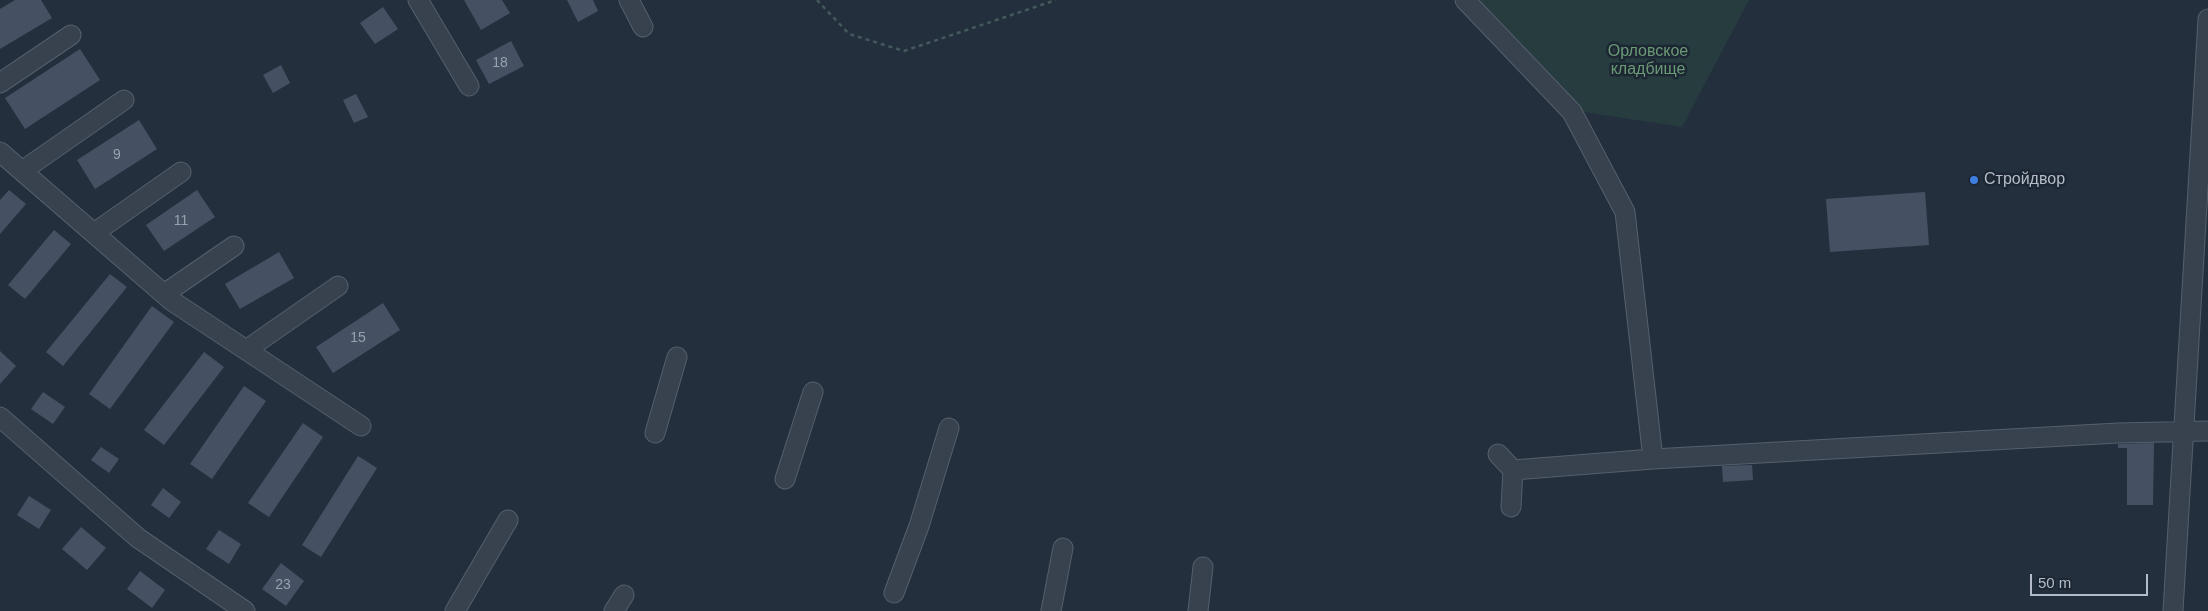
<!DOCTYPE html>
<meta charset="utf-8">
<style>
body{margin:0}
#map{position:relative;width:2208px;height:611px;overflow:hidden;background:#242f3e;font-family:Helvetica,sans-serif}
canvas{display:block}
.scale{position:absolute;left:2030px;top:574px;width:118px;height:22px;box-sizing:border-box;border:2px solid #b4bcc9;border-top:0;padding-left:6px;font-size:15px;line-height:18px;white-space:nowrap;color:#b4bcc9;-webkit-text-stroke:4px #1d2633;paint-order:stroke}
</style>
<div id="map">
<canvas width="2208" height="611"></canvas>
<div class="scale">50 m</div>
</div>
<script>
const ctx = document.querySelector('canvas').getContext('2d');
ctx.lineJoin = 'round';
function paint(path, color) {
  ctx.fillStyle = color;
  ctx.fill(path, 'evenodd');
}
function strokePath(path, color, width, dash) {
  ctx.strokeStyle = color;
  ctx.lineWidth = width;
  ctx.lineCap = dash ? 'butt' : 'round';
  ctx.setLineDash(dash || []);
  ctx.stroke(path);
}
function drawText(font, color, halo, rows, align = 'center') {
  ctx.font = font + ' Helvetica,sans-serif';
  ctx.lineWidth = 5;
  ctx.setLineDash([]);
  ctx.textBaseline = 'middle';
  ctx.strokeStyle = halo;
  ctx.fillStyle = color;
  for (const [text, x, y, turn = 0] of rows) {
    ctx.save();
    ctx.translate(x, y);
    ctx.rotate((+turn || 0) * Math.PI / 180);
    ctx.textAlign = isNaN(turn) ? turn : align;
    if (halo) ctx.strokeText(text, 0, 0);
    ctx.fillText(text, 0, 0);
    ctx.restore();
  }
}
paint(new Path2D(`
 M 1469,0 L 1749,0 L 1682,127 L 1577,111 Z`), '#263c3f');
paint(new Path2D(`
 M 15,0 L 41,0 L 52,18 L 0,49 L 0,9 Z
 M 464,0 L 502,0 L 510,13 L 481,30 Z
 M 567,0 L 593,0 L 598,11 L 578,22 Z
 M 383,7 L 398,29 L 375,44 L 360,23 Z
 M 511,41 L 524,66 L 489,84 L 476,60 Z
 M 80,49 L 100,80 L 25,129 L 5,98 Z
 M 281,65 L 290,83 L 273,93 L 263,75 Z
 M 356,94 L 368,117 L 354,123 L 343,100 Z
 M 139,120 L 157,149 L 95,189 L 77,160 Z
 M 9,190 L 26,204 L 0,234 L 0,200 Z
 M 197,190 L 215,217 L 164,251 L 146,225 Z
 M 1925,192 L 1929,245 L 1830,252 L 1826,199 Z
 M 54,230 L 71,244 L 25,299 L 8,285 Z
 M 279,252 L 294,278 L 240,309 L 225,284 Z
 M 110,274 L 127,287 L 63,366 L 46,352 Z
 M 383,303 L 400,330 L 333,373 L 316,347 Z
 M 152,306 L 174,322 L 110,409 L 89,394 Z
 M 0,351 L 16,366 L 0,384 Z
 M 204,352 L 224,367 L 164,445 L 144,430 Z
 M 244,386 L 266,401 L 212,479 L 190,464 Z
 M 43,392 L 65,407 L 53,424 L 31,409 Z
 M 303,423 L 323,437 L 269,517 L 248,503 Z
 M 2154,443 L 2153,505 L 2127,505 L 2127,448 L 2118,448 L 2118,444 Z
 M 101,447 L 119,459 L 109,473 L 91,460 Z
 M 358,456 L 377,468 L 321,557 L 302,545 Z
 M 1752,465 L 1753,480 L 1723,482 L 1722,466 Z
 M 163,488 L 181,502 L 169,518 L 151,505 Z
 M 29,496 L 51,510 L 39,529 L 17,515 Z
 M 81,527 L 106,548 L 87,570 L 62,549 Z
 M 219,530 L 241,544 L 229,564 L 206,549 Z
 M 281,563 L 304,581 L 286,606 L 262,589 Z
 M 140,571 L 165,590 L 152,608 L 127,589 Z`), '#455162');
const minor = new Path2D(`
 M 418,0 L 469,86
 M 629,0 L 643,27
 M 1465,0 L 1572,112 L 1625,212 L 1653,459 L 2118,433 L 2208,431
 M 0,83 L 71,35
 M 0,152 L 172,301 L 361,426
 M 22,171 L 124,100
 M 94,233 L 181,172
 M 164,294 L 234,246
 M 246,350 L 338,286
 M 0,417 L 138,538 L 245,611
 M 655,433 L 677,357
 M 1498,454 L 1513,470 L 1511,507
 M 1513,470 L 1653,459
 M 785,479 L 813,392
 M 894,593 L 919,526 L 949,428
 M 455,611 L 508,520
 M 614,611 L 624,595
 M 1051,611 L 1063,548
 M 1198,611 L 1203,567
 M 2173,611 L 2208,19`);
strokePath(minor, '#565f6c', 21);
strokePath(new Path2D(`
 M 817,0 L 849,34 L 904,51 L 1056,0`), '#44595c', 2.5, [4, 4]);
strokePath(minor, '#38414e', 19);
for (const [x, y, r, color] of [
 [1974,180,5,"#3f7fe0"]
]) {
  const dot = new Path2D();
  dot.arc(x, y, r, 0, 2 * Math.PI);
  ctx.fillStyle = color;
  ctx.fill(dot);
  strokePath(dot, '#1d2633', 2);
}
drawText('14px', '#98a1af', null, [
 ["18",500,63],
 ["9",117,155],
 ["11",181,221],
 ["15",358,338],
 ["23",283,585]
]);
drawText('16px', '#6b9a76', '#1d2633', [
 ["Орловское",1648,52],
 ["кладбище",1648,70]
]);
drawText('16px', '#b4bcc9', '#1d2633', [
 ["Стройдвор",1984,180]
], 'left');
</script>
